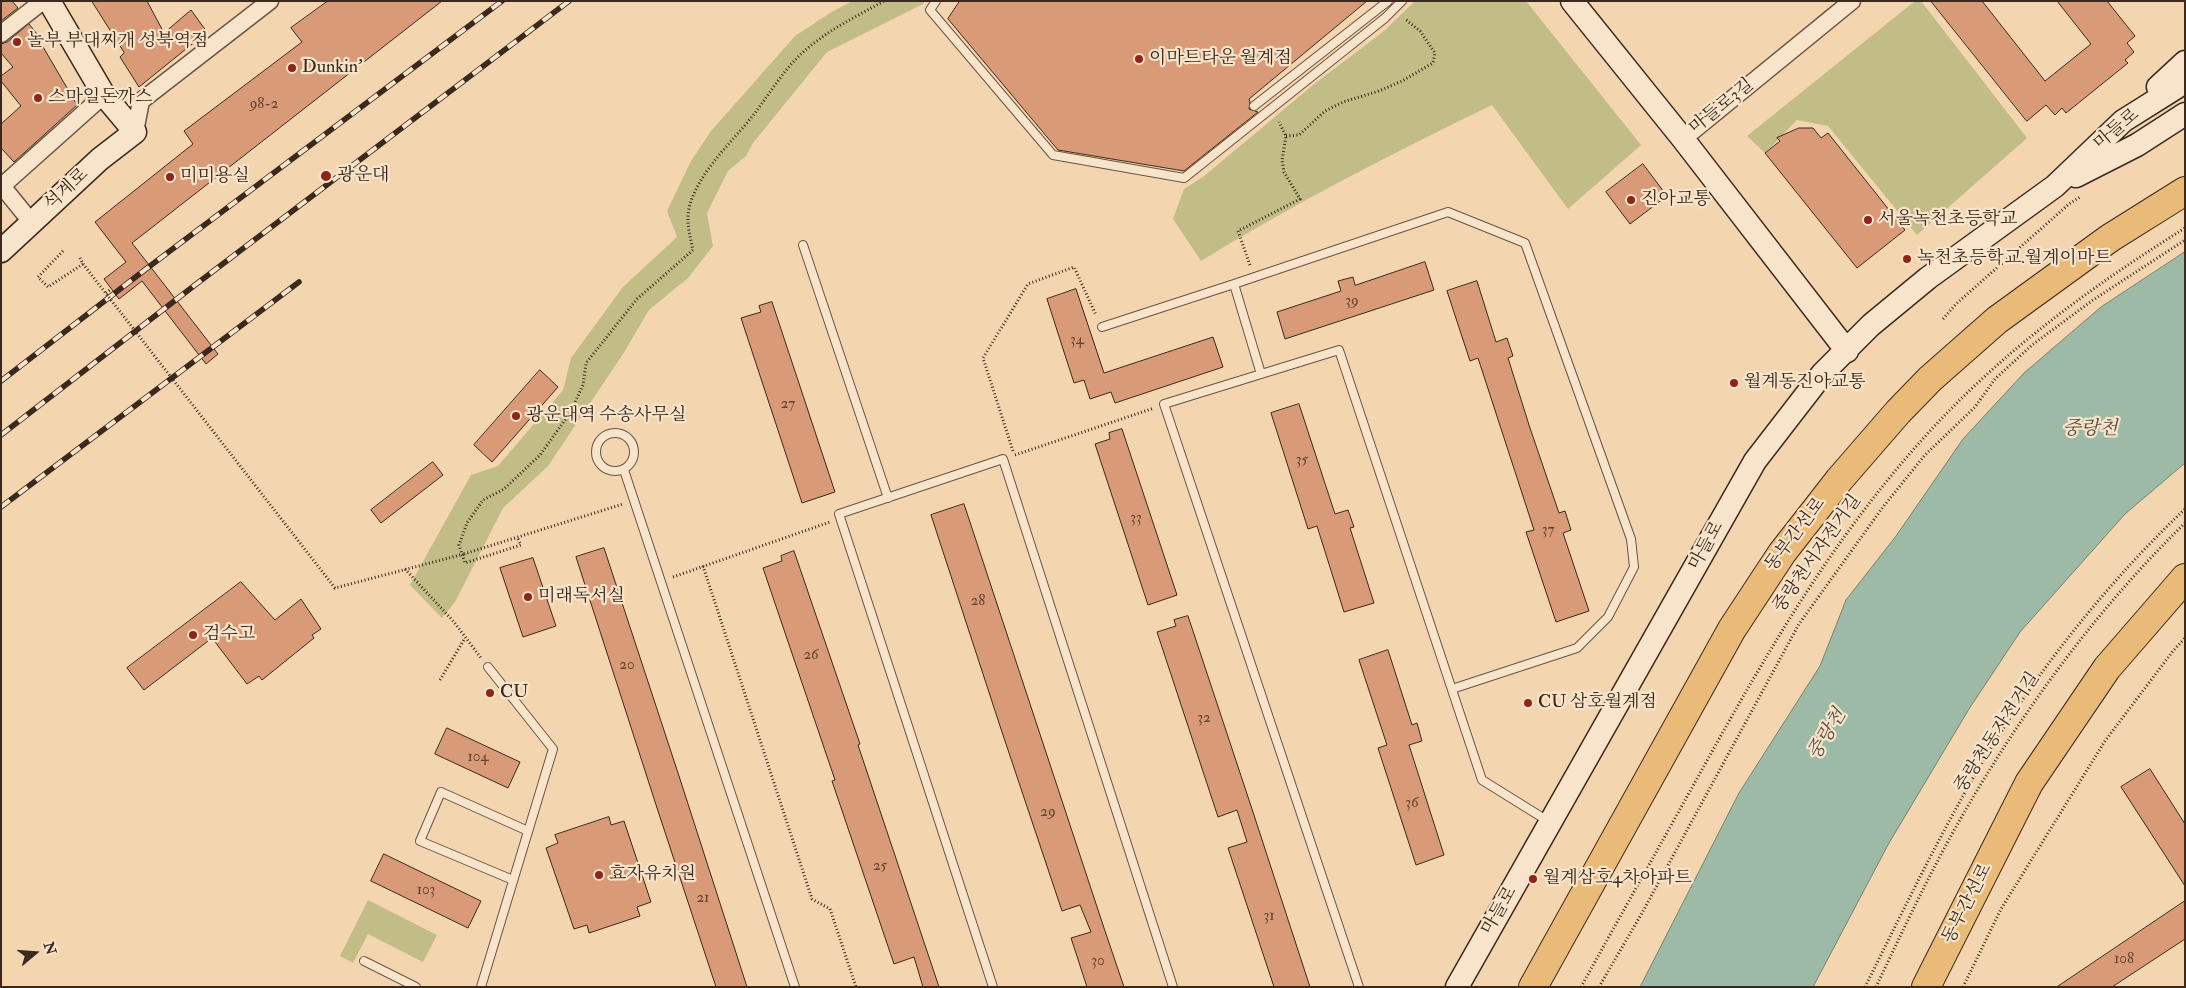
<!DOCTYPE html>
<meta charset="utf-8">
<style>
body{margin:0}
#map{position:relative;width:2186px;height:988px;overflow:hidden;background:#f3d6af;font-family:"IM FELL Double Pica",serif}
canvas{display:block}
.frame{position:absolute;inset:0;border:2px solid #3b291e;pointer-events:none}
.north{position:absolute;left:10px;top:928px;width:50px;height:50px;-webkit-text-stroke:4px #f7e4cb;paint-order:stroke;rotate:72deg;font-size:14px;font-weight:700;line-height:20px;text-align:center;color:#3b291e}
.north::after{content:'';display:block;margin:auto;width:18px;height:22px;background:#3b291e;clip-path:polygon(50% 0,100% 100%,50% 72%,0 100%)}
</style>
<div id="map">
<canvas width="2186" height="988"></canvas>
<div class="frame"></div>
<div class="north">N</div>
</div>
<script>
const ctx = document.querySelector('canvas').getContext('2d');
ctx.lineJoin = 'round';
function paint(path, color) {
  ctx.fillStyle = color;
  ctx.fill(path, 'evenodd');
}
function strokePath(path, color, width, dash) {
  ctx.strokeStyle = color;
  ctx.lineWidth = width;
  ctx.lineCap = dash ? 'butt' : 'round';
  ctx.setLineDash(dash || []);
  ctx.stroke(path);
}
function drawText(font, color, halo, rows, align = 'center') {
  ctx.font = font + ' "IM FELL Double Pica","Noto Serif KR",serif';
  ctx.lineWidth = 4.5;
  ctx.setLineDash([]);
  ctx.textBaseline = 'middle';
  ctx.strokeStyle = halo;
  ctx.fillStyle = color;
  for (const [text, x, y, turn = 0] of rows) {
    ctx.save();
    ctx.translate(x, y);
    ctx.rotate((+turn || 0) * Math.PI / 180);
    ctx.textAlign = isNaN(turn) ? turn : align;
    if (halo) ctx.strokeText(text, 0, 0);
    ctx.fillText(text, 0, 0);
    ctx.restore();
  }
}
paint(new Path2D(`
 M 852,1 L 925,1 L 923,4 L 827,52 L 753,143 L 746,156 L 728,171 L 707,213 L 713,246 L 688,278 L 649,310 L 623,354 L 548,466 L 503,508 L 455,602 L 442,618 L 410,585 L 471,475 L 498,466 L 563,390 L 571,358 L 623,287 L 677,237 L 667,211 L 691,161 L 711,131 L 795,36 L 830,13 Z
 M 1415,1 L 1526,1 L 1641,145 L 1568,209 L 1492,105 C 1393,153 1295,203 1201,261 L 1173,219 L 1184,189 L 1203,177 L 1313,85 L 1384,31 Z
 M 1915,1 L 1921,1 L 2027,138 L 1917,235 L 1828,126 L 1797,120 L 1765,153 L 1747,136 Z
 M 368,900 L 437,935 L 423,962 L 368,934 L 353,963 L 340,956 Z`), '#c2bc86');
const water = new Path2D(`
 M 2185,252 L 2185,463 L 2125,514 L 2020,632 L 1969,709 L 1889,843 L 1813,987 L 1640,987 L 1739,793 L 1820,666 L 1846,600 L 1896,536 L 1963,439 L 2024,373 L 2101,307 Z`);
paint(water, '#9dbaa6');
strokePath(water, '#768070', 1);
const building = new Path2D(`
 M 1,1 L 12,1 L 18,8 L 1,21 Z
 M 92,1 L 147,1 L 164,33 L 191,10 L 207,32 L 139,87 L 120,57 L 124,53 Z
 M 328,1 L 442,1 L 132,243 L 218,354 L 206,364 L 142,281 L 119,299 L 104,279 L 126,262 L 95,222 L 193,144 L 184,131 L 302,42 L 291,28 Z
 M 960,1 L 1367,1 L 1249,99 L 1250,102 L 1249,109 L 1258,112 L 1184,171 L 1058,150 L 948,19 Z
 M 1931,1 L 1982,1 L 2045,81 L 2091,44 L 2057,1 L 2107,1 L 2135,36 L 2127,43 L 2134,52 L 2125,60 L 2128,63 L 2066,113 L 2062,108 L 2055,115 L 2046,105 L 2027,121 Z
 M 29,24 L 41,39 L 39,40 L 77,105 L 14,162 L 1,148 L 1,124 L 21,106 L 1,81 L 1,76 L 13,67 L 1,53 L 1,44 L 7,42 Z
 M 1799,128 L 1813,128 L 1821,138 L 1828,133 L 1905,230 L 1857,268 L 1765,153 L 1780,141 L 1777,138 Z
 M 1643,164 L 1667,196 L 1630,224 L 1606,192 Z
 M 1425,262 L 1434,290 L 1285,339 L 1277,312 L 1341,291 L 1338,281 L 1353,277 L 1355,285 Z
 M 1477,281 L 1496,342 L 1507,338 L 1513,356 L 1508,358 L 1529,425 L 1559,513 L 1565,511 L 1571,530 L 1563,533 L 1589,611 L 1556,622 L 1526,532 L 1534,530 L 1478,358 L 1470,361 L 1447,291 Z
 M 1076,289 L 1104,373 L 1213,337 L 1223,367 L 1115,403 L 1111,392 L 1090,399 L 1084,380 L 1074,383 L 1047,299 Z
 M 772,302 L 835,492 L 802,503 L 741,318 L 761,312 L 759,306 Z
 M 540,370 L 558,387 L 492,462 L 474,445 Z
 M 1299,404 L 1335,514 L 1348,510 L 1354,527 L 1350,528 L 1374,603 L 1344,612 L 1317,526 L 1308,529 L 1271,413 Z
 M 1122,429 L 1177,595 L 1148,605 L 1095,444 L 1110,439 L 1109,433 Z
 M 433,462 L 443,475 L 381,523 L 371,510 Z
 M 964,504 L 1104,928 L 1124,987 L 1087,987 L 1071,938 L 1091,932 L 1080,905 L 1062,911 L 1000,726 L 931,515 Z
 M 604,548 L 679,776 L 747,987 L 716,987 L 658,811 L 576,557 Z
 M 794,551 L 860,744 L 858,745 L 939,987 L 923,987 L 914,957 L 894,964 L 832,781 L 835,780 L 763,568 L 782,561 L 781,556 Z
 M 533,558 L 556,626 L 523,637 L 500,568 Z
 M 241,582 L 275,620 L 301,599 L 321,629 L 312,635 L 314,638 L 262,680 L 259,676 L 247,684 L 212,638 L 144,690 L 127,668 Z
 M 1188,616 L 1251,806 L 1310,987 L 1274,987 L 1228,848 L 1247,842 L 1237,810 L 1218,817 L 1157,632 L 1176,626 L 1174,620 Z
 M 1388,650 L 1412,725 L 1417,723 L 1422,741 L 1409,745 L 1444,855 L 1416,865 L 1378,748 L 1387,745 L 1359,660 Z
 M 447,728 L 520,762 L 508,788 L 435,754 Z
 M 2150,769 L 2185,824 L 2185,886 L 2121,787 Z
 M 609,817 L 611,825 L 624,821 L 651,902 L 637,907 L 640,916 L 589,933 L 587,925 L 574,929 L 546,848 L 558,843 L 555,835 Z
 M 384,854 L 481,901 L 468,928 L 371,881 Z
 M 2185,901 L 2185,939 L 2112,987 L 2057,987 Z`);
paint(building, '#d99a77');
strokePath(building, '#3b291e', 1);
const lane = new Path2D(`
 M 936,1 L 930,10 L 1053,155 L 1184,178 L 1385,18 L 1402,1
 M 1254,106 L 1388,1
 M 803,245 L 888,498
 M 1102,327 L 1234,284
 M 1261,374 L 1234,284 L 1448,212 L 1525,243 L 1631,539 L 1634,567 L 1608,617 L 1577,648 L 1452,689
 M596 452a19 19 0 1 1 38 0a19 19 0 1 1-38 0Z
 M 624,470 L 795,987
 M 513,880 L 420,841 L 441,792 L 528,831
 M 364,961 L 416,987
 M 481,987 L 553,749 L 488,667
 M 993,987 L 839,514 L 1003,459 L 1173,987
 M 1359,987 L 1164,404 L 1339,350 L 1482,780 L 1548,821`);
const street = new Path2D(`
 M 1,34 L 43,1
 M 135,132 L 141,101 L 270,1
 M 1683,139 L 1852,1
 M 32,223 L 2,186 L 104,95`);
const secondary = new Path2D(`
 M 1572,1 L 1683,139 L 1847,351
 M 2158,87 L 2185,62
 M 2076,176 L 2137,145 L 2185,114
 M 1,251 L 100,159 L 135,132 L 104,95 L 49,1
 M 1457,987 L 1755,461 L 1823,373 L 1871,325 L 1928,278 L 2055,186 L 2123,121 L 2185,82`);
const highway = new Path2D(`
 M 1533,987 L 1732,629 L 1782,553 L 1839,480 L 1898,412 L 1930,379 L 1997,320 L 2110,238 L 2185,191
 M 1926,987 L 2029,783 L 2107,668 L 2185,578`);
strokePath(lane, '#695442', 10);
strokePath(street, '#695442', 19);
strokePath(secondary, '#3b291e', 25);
strokePath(highway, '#3b291e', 30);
strokePath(new Path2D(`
 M 1286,136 L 1299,135 L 1325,111 L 1343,102 L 1379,91 L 1402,81 L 1433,63 L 1435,53 L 1420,31 L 1405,19
 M 63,251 L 38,277 L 48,287 L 83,264 L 79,256
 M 1250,265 L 1238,231 L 1300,199 L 1284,172 L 1282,160 L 1286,136 L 1279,122
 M 106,293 L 111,289
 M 1943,319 L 1956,304 L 2069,204 L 2080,197
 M 1013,451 L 983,358 L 1028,284 L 1074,267 L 1096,315
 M 1015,455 L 1154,408
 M 518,539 L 521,545 L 465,563 L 459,545 L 467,523 L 483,500 L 504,489 L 540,455 L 570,413 L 583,385 L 586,363 L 637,299 L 693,250 C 689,232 685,218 691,201 C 703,168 730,144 751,118 C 770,94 785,66 809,47 C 832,28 859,15 884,1
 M 464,554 L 623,504
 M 703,566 L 812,899 L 830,909 L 856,987
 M 405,569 L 454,622 L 481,658
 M 673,577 L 830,522
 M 440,680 L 465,638
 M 1581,987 C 1622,913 1663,840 1704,766 C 1769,649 1831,542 1920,442 C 1996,356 2089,288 2185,228
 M 1599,987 L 1642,913 L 1799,624 L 1883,507 L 1925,455 L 1975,407 L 1995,379 L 2032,345 L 2093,300 L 2185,240
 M 1865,987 C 1906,905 1946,821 1994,743 C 2047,659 2112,578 2185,509
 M 1876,987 C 1904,928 1932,868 1965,811 C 2026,706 2098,608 2185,523
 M 1963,987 L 2001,909 L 2105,741 L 2173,651 L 2185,638`), '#3b291e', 3, [1, 2.5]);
strokePath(lane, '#f7e4cb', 8);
strokePath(street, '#f7e4cb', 16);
strokePath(secondary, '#f7e4cb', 22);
strokePath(highway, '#eabb78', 28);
const rail = new Path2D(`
 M 1,381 L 146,269 L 502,1
 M 1,435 L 195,285 L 569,1
 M 1,507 L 299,282`);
strokePath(rail, '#3b291e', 5.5);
strokePath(rail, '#f7e4cb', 4, [11]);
strokePath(new Path2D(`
 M 83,264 L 335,588 L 464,554`), '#3b291e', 3, [1, 2.5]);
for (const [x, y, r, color] of [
 [17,42,5,"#8f2418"],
 [1139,59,5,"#8f2418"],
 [292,68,5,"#8f2418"],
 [38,98,5,"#8f2418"],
 [326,176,6,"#8f2418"],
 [170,177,5,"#8f2418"],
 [1631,200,5,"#8f2418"],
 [1868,220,5,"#8f2418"],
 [1907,259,5,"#8f2418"],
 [1734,383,5,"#8f2418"],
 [516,416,5,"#8f2418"],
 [528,597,5,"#8f2418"],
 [193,635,5,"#8f2418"],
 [490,693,5,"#8f2418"],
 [1528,703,5,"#8f2418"],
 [599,875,5,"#8f2418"],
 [1533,879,5,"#8f2418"]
]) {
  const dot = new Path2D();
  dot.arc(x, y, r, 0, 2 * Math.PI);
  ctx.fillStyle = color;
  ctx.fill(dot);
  strokePath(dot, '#f7e4cb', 2);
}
drawText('15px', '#624534', null, [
 ["98-2",264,105],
 ["39",1352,302],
 ["34",1077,341],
 ["27",788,405],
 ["35",1302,461],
 ["33",1136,519],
 ["37",1548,531],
 ["28",978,602],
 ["26",811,656],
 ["20",627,666],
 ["32",1204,719],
 ["104",478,758],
 ["36",1412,804],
 ["29",1048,813],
 ["25",880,867],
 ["103",426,891],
 ["21",703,899],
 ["31",1269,917],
 ["108",2124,960],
 ["30",1098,962]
]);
drawText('18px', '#3b291e', '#f7e4cb', [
 ["놀부 부대찌개 성북역점",27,42],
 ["이마트타운 월계점",1149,59],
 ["Dunkin'",302,68],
 ["스마일돈까스",48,98],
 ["광운대",337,176],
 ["미미용실",180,177],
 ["진아교통",1641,200],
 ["서울녹천초등학교",1878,220],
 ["녹천초등학교.월계이마트",1917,259],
 ["월계동진아교통",1744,383],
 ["광운대역 수송사무실",526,416],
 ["미래독서실",538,597],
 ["검수고",203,635],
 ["CU",500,693],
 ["CU 삼호월계점",1538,703],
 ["효자유치원",609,875],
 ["월계삼호4차아파트",1543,879]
], 'left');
drawText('18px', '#3b291e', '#f7e4cb', [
 ["마들로3길",1722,107,-39],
 ["마들로",2117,130,-40],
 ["석계로",67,190,-43],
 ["동부간선로",1796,535,-53],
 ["마들로",1707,546,-61],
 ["중랑천서자전거길",1818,554,-55],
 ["중랑천동자전거길",1998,733,-57],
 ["동부간선로",1968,904,-63],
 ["마들로",1500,911,-60]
]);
drawText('italic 19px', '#544d40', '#f7e4cb', [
 ["중랑천",2090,430],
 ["중랑천",1828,735,-59]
]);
</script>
